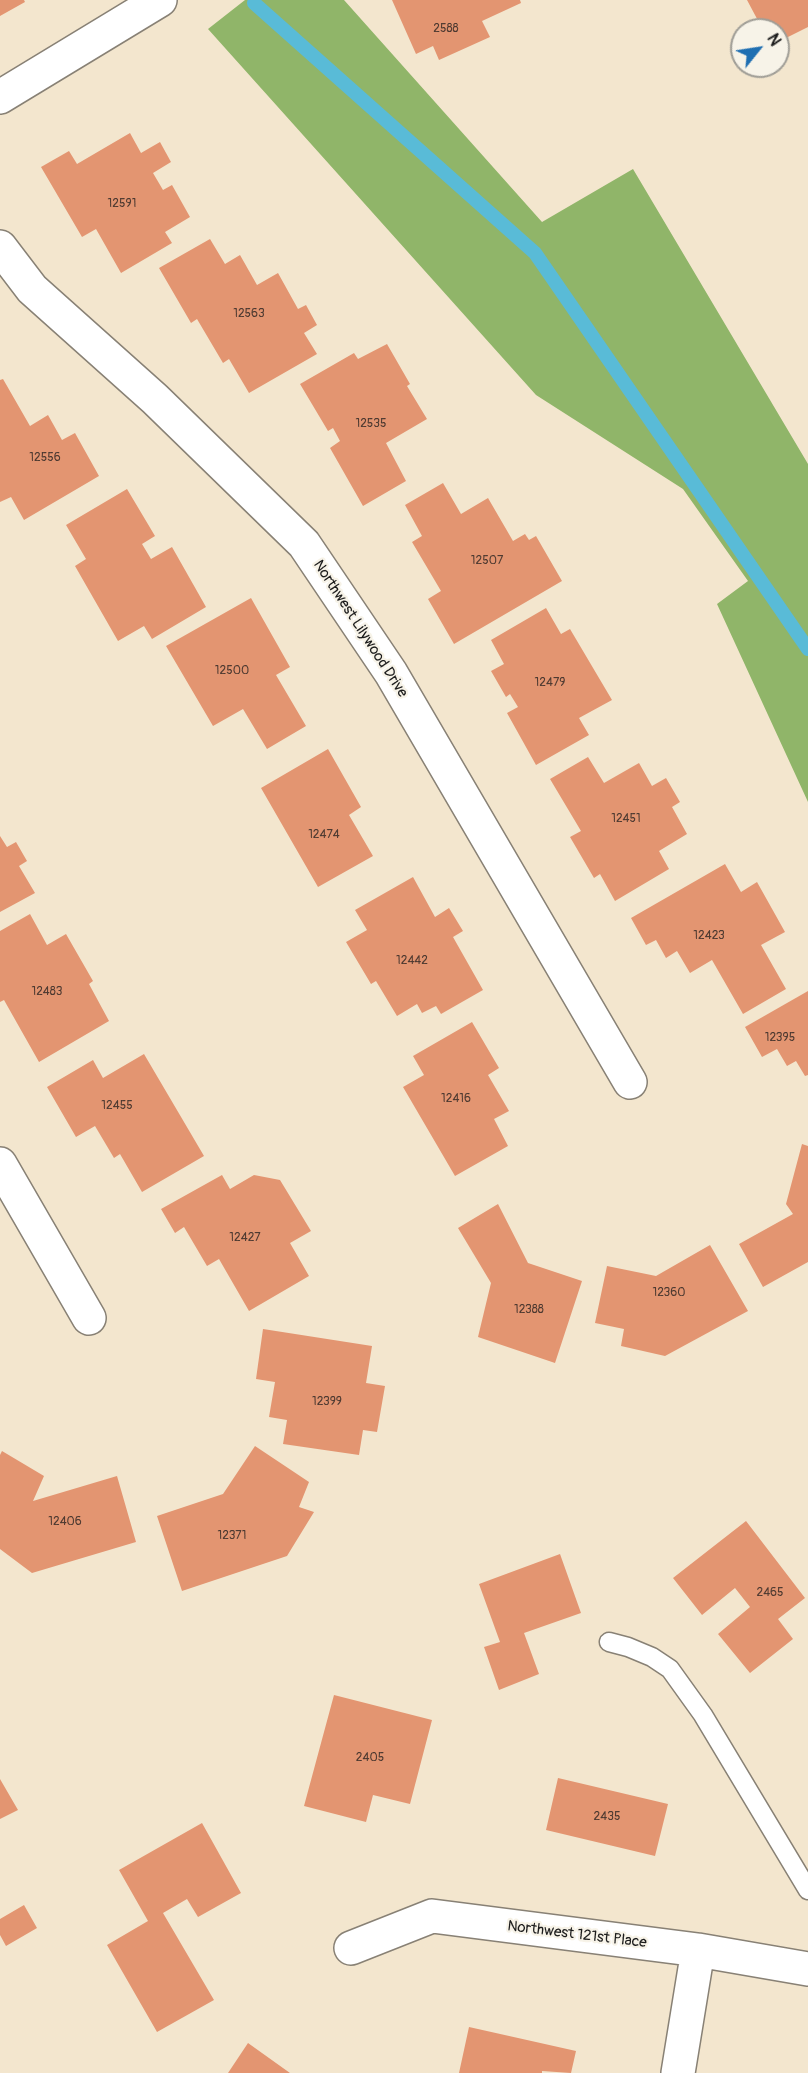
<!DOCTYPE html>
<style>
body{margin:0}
#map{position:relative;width:808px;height:2073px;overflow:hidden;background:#f3e6ce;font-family:Pangolin,sans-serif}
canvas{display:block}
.north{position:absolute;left:730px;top:18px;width:60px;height:60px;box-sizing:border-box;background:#f7f3e8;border:2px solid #9f9d96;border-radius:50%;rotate:60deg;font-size:16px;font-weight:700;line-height:24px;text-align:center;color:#1c1c1c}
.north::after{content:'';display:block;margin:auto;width:21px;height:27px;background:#1f6fb2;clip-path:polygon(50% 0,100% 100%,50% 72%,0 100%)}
</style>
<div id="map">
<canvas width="808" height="2073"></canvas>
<div class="north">N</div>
</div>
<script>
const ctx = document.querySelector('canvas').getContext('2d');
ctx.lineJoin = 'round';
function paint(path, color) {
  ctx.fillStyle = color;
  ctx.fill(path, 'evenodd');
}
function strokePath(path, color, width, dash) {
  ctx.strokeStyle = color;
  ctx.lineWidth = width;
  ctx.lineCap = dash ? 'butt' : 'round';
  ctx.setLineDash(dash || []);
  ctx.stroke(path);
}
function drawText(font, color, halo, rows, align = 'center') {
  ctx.font = font + ' Pangolin,sans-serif';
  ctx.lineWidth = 4.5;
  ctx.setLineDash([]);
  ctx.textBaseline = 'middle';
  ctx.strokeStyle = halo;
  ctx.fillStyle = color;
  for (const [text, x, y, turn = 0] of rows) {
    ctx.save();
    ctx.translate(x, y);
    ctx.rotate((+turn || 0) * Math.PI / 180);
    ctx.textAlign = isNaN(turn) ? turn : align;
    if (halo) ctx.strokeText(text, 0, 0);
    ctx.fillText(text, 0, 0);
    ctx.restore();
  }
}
paint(new Path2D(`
 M 245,0 L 344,0 L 542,222 L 633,169 L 808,464 L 808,802 L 717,604 L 748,581 L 683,489 L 536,395 L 208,29 Z`), '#90b569');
strokePath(new Path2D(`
 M 254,3 L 535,253 L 808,649`), '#59bbd7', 14);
paint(new Path2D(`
 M 0,0 L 24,0 L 25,2 L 0,16 Z
 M 392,0 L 520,0 L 521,3 L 482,21 L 490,37 L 439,60 L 433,46 L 416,54 Z
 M 747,0 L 808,0 L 808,27 L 778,42 L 778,30 L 763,30 Z
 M 130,133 L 141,153 L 160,142 L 171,162 L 153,173 L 163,190 L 172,185 L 190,217 L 165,232 L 172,243 L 121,273 L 96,229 L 82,237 L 41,167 L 69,151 L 77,164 Z
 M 210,239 L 225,264 L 240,255 L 257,285 L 278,273 L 298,309 L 306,305 L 317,325 L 304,333 L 317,354 L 249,393 L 229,359 L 223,363 L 197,319 L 191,323 L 159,268 Z
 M 387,344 L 410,384 L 407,386 L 427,419 L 386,443 L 406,481 L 363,506 L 330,448 L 340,441 L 333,428 L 328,431 L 300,384 L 354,353 L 358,359 Z
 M 3,379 L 30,426 L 48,415 L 62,440 L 75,433 L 99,476 L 24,520 L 11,497 L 0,502 L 0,380 Z
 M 443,483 L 461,514 L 488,498 L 513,541 L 525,534 L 529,540 L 536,536 L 562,581 L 454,644 L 428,599 L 441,591 L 412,542 L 422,536 L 405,505 Z
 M 127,489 L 155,536 L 142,544 L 151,559 L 172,547 L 206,607 L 152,639 L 144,626 L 118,641 L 75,566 L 86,559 L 66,525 Z
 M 251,598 L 290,667 L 276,675 L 306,726 L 267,749 L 243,709 L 213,726 L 166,646 Z
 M 546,608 L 561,634 L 570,629 L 612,700 L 579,718 L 589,735 L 536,765 L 507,713 L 518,707 L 510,694 L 506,697 L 491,671 L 504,664 L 491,640 Z
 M 328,749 L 361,807 L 349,815 L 373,856 L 318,887 L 261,788 Z
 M 588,757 L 604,783 L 639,763 L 652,786 L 666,778 L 680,802 L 672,807 L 687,834 L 659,851 L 669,869 L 615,901 L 600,874 L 594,878 L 570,837 L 581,831 L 550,779 Z
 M 0,836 L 7,847 L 16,842 L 27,861 L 19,866 L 35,893 L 0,912 Z
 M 725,864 L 741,892 L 757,882 L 785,932 L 761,945 L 786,989 L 743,1014 L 712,960 L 690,973 L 677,951 L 666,958 L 656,940 L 646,945 L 631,918 Z
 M 413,877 L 435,917 L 449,908 L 463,931 L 453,937 L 483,990 L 441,1014 L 436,1006 L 422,1013 L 417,1004 L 397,1016 L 376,981 L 371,984 L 346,942 L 367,930 L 355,910 Z
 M 30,914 L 47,945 L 66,934 L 93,981 L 89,984 L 109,1021 L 39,1062 L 4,1000 L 0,1002 L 0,931 Z
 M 808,991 L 808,1075 L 805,1076 L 796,1061 L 787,1066 L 777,1049 L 762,1057 L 745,1027 Z
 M 472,1022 L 499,1068 L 488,1075 L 509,1111 L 494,1119 L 508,1146 L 455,1176 L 403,1087 L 424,1075 L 413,1056 Z
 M 144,1054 L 204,1156 L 142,1192 L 120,1154 L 114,1158 L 95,1126 L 76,1137 L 47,1087 L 93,1060 L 103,1078 Z
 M 802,1144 L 808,1146 L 808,1262 L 763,1287 L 739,1244 L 793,1214 L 786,1204 Z
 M 222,1175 L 230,1189 L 254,1175 L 280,1180 L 311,1231 L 290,1243 L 309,1276 L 249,1311 L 219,1259 L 207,1266 L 184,1227 L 175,1233 L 161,1209 Z
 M 498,1204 L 528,1263 L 582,1281 L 555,1363 L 478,1337 L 491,1283 L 458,1228 Z
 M 710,1245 L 748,1311 L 665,1356 L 621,1346 L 624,1329 L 595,1323 L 607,1266 L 656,1276 Z
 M 263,1329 L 372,1346 L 366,1383 L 385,1386 L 377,1432 L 363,1430 L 359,1455 L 283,1444 L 287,1420 L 269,1417 L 275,1382 L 256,1379 Z
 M 255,1446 L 309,1482 L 299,1507 L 314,1512 L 287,1556 L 182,1591 L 157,1516 L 223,1494 Z
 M 2,1451 L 44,1476 L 33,1501 L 117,1476 L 136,1542 L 32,1573 L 0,1549 L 0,1455 Z
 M 746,1521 L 805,1598 L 778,1619 L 793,1639 L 750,1673 L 718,1634 L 750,1607 L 735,1588 L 702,1615 L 673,1578 Z
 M 560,1554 L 581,1613 L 524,1633 L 539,1674 L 499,1690 L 484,1647 L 500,1642 L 479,1584 Z
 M 334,1695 L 432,1720 L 410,1804 L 373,1795 L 366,1822 L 304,1806 Z
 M 558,1778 L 668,1804 L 655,1856 L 546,1830 Z
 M 0,1779 L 18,1810 L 0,1819 Z
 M 202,1823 L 241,1893 L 198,1917 L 187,1899 L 163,1913 L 214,2000 L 157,2032 L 107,1945 L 148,1921 L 119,1870 Z
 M 24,1905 L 37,1928 L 6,1946 L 0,1935 L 0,1919 Z
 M 469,2027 L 576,2051 L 571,2073 L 542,2071 L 542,2073 L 459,2073 Z
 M 248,2043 L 290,2073 L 228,2073 Z`), '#e39571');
const service = new Path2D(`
 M 609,1642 L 628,1647 L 652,1657 L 670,1669 L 703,1715 L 808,1890`);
const minor = new Path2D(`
 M 0,97 L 160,0
 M 0,247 L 32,289 L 155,399 L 304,544 L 391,673 L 630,1082
 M 0,1164 L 89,1318
 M 351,1948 L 432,1916 L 698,1950 L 808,1969
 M 678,2073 L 698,1950`);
strokePath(service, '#888175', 21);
strokePath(minor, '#888175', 36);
strokePath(service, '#fff', 18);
strokePath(minor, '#fff', 33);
drawText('12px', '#4e3a31', null, [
 ["2588",446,29],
 ["12591",122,204],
 ["12563",249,314],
 ["12535",371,424],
 ["12556",45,458],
 ["12507",487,561],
 ["12500",232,671],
 ["12479",550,683],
 ["12451",626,819],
 ["12474",324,835],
 ["12423",709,936],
 ["12442",412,961],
 ["12483",47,992],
 ["12395",780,1038],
 ["12416",456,1099],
 ["12455",117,1106],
 ["12427",245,1238],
 ["12360",669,1293],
 ["12388",529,1310],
 ["12399",327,1402],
 ["12406",65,1522],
 ["12371",232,1536],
 ["2465",770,1593],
 ["2405",370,1758],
 ["2435",607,1817]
]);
drawText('15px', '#1c1c1c', '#f7f3e8', [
 ["Northwest Lilywood Drive",360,629,57],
 ["Northwest 121st Place",577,1935,7]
]);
</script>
